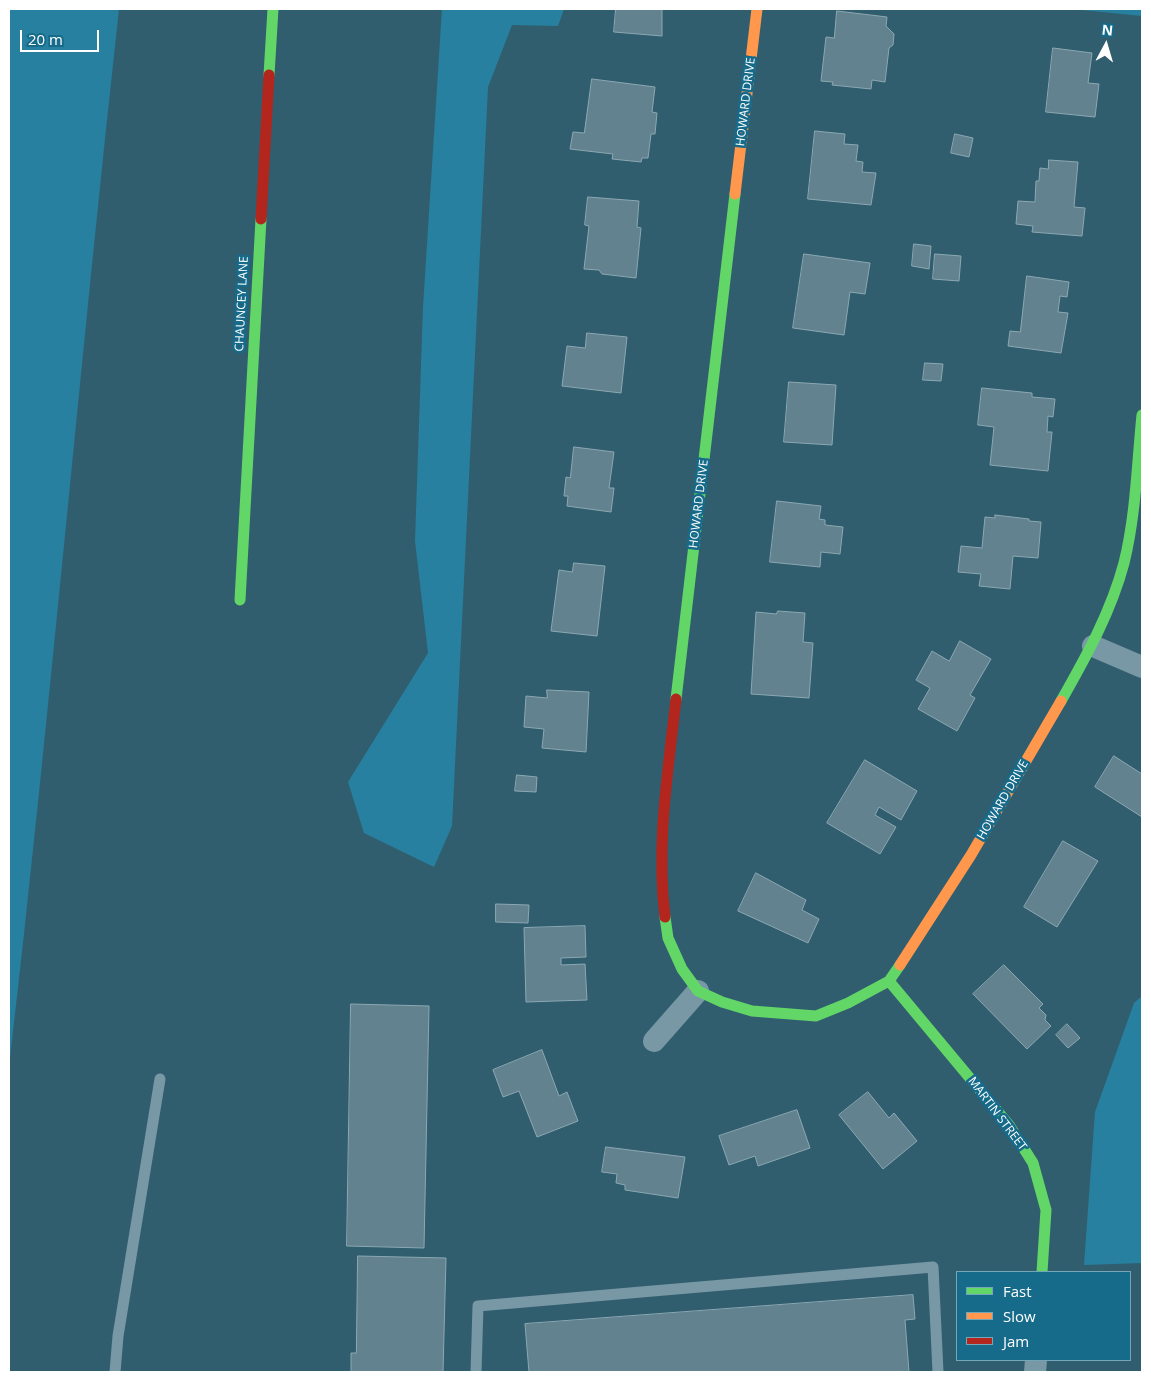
<!DOCTYPE html>
<style>
body{margin:0}
#map{position:relative;width:1151px;height:1381px;overflow:hidden;background:#315e6f;font-family:"Open Sans",sans-serif}
canvas{display:block}
.frame{position:absolute;inset:0;border:10px solid #fff;pointer-events:none}
.legend{position:absolute;left:956px;top:1271px;width:175px;height:90px;box-sizing:border-box;background:#166a8a;border:1px solid #73a6b9;margin:0;padding:6px 9px;list-style:none;font-size:15px;color:#fff}
.legend li{display:flex;align-items:center;gap:10px;height:25px}
.legend b{width:25px;border:1px solid #73a6b9}
.north{position:absolute;left:1081px;top:20px;width:50px;height:50px;-webkit-text-stroke:4px #166a8a;paint-order:stroke;rotate:6deg;font-size:14px;font-weight:700;line-height:20px;text-align:center;color:#fff}
.north::after{content:'';display:block;margin:auto;width:18px;height:22px;background:#fff;clip-path:polygon(50% 0,100% 100%,50% 72%,0 100%)}
.scale{position:absolute;left:20px;top:30px;width:79px;height:22px;box-sizing:border-box;border:2px solid #fff;border-top:0;padding-left:6px;font-size:15px;line-height:18px;white-space:nowrap;color:#fff;-webkit-text-stroke:4px #166a8a;paint-order:stroke}
</style>
<div id="map">
<canvas width="1151" height="1381"></canvas>
<div class="frame"></div>
<ul class="legend">
<li><b style="height:6px;background:#63d668"></b>Fast</li>
<li><b style="height:6px;background:#ff974d"></b>Slow</li>
<li><b style="height:6px;background:#b3261e"></b>Jam</li>
</ul>
<div class="north">N</div>
<div class="scale">20 m</div>
</div>
<script>
const ctx = document.querySelector('canvas').getContext('2d');
ctx.lineJoin = 'round';
function paint(path, color) {
  ctx.fillStyle = color;
  ctx.fill(path, 'evenodd');
}
function strokePath(path, color, width, dash) {
  ctx.strokeStyle = color;
  ctx.lineWidth = width;
  ctx.lineCap = dash ? 'butt' : 'round';
  ctx.setLineDash(dash || []);
  ctx.stroke(path);
}
function drawText(font, color, halo, rows, align = 'center') {
  ctx.font = font + ' "Open Sans",sans-serif';
  ctx.lineWidth = 5;
  ctx.setLineDash([]);
  ctx.textBaseline = 'middle';
  ctx.strokeStyle = halo;
  ctx.fillStyle = color;
  for (const [text, x, y, turn = 0] of rows) {
    ctx.save();
    ctx.translate(x, y);
    ctx.rotate((+turn || 0) * Math.PI / 180);
    ctx.textAlign = isNaN(turn) ? turn : align;
    if (halo) ctx.strokeText(text, 0, 0);
    ctx.fillText(text, 0, 0);
    ctx.restore();
  }
}
paint(new Path2D(`
 M 9,9 L 119,9 C 80,361 50,715 9,1067 Z
 M 442,9 L 564,9 L 558,26 L 512,25 L 488,87 L 452,826 L 434,867 L 364,833 L 348,782 L 428,653 L 415,541 L 423,307 Z
 M 1072,9 L 1142,9 L 1142,16 Z
 M 1142,996 L 1142,1263 L 1084,1265 L 1095,1112 L 1134,1003 Z`), '#27809f');
const building = new Path2D(`
 M 616,9 L 662,9 L 662,36 L 614,32 Z
 M 837,11 L 887,17 L 886,26 L 894,34 L 893,45 L 889,48 L 885,82 L 872,80 L 871,89 L 832,85 L 833,82 L 821,81 L 826,37 L 834,38 Z
 M 1053,48 L 1092,53 L 1088,83 L 1099,84 L 1095,117 L 1046,112 Z
 M 592,79 L 655,87 L 652,112 L 657,113 L 655,134 L 651,134 L 648,158 L 642,158 L 641,162 L 612,159 L 613,154 L 570,149 L 573,132 L 584,133 Z
 M 815,131 L 845,134 L 844,144 L 858,145 L 856,161 L 863,162 L 862,172 L 876,173 L 871,205 L 808,199 Z
 M 955,134 L 973,138 L 969,157 L 951,153 Z
 M 1049,160 L 1078,162 L 1074,207 L 1085,208 L 1082,236 L 1032,232 L 1033,226 L 1016,224 L 1018,201 L 1035,202 L 1036,181 L 1039,181 L 1040,168 L 1048,169 Z
 M 588,197 L 639,201 L 637,227 L 641,228 L 636,278 L 602,274 L 599,270 L 584,269 L 589,226 L 585,225 Z
 M 914,244 L 931,246 L 929,269 L 912,266 Z
 M 804,254 L 870,263 L 865,294 L 850,292 L 844,335 L 793,328 Z
 M 935,254 L 961,256 L 959,281 L 933,279 Z
 M 1027,276 L 1069,282 L 1067,297 L 1060,296 L 1058,312 L 1068,313 L 1061,353 L 1008,346 L 1010,331 L 1020,332 Z
 M 587,333 L 627,337 L 621,393 L 562,386 L 567,346 L 585,348 Z
 M 925,363 L 943,364 L 941,381 L 923,380 Z
 M 789,382 L 836,385 L 832,445 L 784,442 Z
 M 982,388 L 1032,393 L 1032,397 L 1055,399 L 1053,417 L 1048,416 L 1047,432 L 1052,432 L 1048,471 L 990,465 L 994,427 L 978,425 Z
 M 574,447 L 614,452 L 609,488 L 614,488 L 611,512 L 567,506 L 568,496 L 564,496 L 566,477 L 570,478 Z
 M 777,501 L 821,506 L 819,519 L 825,520 L 825,525 L 843,527 L 840,554 L 821,552 L 820,567 L 770,562 Z
 M 995,515 L 1029,519 L 1029,521 L 1041,522 L 1038,558 L 1013,556 L 1010,589 L 979,586 L 981,574 L 958,572 L 961,546 L 982,548 L 985,517 L 995,518 Z
 M 574,563 L 605,566 L 597,636 L 551,631 L 559,570 L 572,572 Z
 M 778,611 L 805,613 L 803,642 L 813,643 L 809,698 L 751,694 L 756,612 L 776,614 Z
 M 960,641 L 991,659 L 970,695 L 975,698 L 957,731 L 918,709 L 930,688 L 916,680 L 932,651 L 949,661 Z
 M 547,690 L 589,692 L 586,752 L 542,748 L 544,729 L 524,727 L 526,696 L 547,698 Z
 M 1114,756 L 1142,774 L 1142,817 L 1095,787 Z
 M 865,760 L 917,791 L 901,820 L 879,807 L 875,815 L 896,827 L 880,854 L 827,823 Z
 M 517,775 L 537,777 L 536,792 L 515,791 Z
 M 1063,841 L 1098,861 L 1057,927 L 1024,907 Z
 M 756,873 L 806,900 L 802,910 L 819,919 L 808,943 L 738,911 Z
 M 496,904 L 529,905 L 528,923 L 496,922 Z
 M 585,926 L 586,957 L 561,958 L 561,965 L 585,964 L 587,1000 L 526,1002 L 524,928 Z
 M 1004,965 L 1043,1004 L 1039,1008 L 1046,1015 L 1045,1020 L 1051,1026 L 1027,1049 L 973,994 Z
 M 351,1004 L 429,1006 L 424,1248 L 347,1246 Z
 M 1067,1024 L 1080,1038 L 1068,1048 L 1056,1035 Z
 M 542,1050 L 559,1096 L 567,1092 L 578,1121 L 537,1137 L 519,1091 L 503,1097 L 493,1070 Z
 M 868,1092 L 889,1118 L 894,1113 L 917,1141 L 883,1169 L 839,1115 Z
 M 797,1110 L 810,1148 L 758,1166 L 755,1156 L 729,1165 L 719,1136 Z
 M 606,1147 L 685,1157 L 678,1198 L 625,1190 L 625,1185 L 616,1183 L 617,1174 L 602,1172 Z
 M 358,1256 L 446,1258 L 443,1372 L 351,1372 L 351,1353 L 356,1353 Z
 M 913,1295 L 915,1319 L 905,1320 L 909,1372 L 529,1372 L 525,1324 Z`);
paint(building, '#61828e');
strokePath(building, '#8ca8b2', 1);
strokePath(new Path2D(`
 M 115,1372 L 118,1336 L 160,1079
 M 476,1372 L 478,1306 L 933,1267 L 938,1372`), '#7898a5', 11);
strokePath(new Path2D(`
 M 1093,646 L 1142,667
 M 654,1041 L 698,991
 M 1035,1372 L 1036,1360`), '#7898a5', 22);
strokePath(new Path2D(`
 M 269,75 L 273,9
 M 240,600 L 261,219
 M 676,699 L 735,194
 M 1061,701 C 1086,657 1111,612 1124,563 C 1136,515 1137,463 1142,415
 M 665,917 L 668,938 L 682,969 L 698,991 L 722,1002 L 752,1011 L 816,1016 L 848,1003 L 889,981 L 900,965
 M 889,981 L 1009,1125 L 1033,1163 L 1046,1210 L 1042,1272`), '#63d668', 11);
strokePath(new Path2D(`
 M 735,194 L 757,9
 M 900,965 L 971,855 L 1061,701`), '#ff974d', 11);
strokePath(new Path2D(`
 M 261,219 L 269,75
 M 665,917 C 656,844 668,772 676,699`), '#b3261e', 11);
drawText('12px', '#fff', '#166a8a', [
 ["HOWARD DRIVE",746,102,-83],
 ["CHAUNCEY LANE",242,304,-87],
 ["HOWARD DRIVE",699,504,-83],
 ["HOWARD DRIVE",1003,800,-60],
 ["MARTIN STREET",997,1114,53]
]);
</script>
